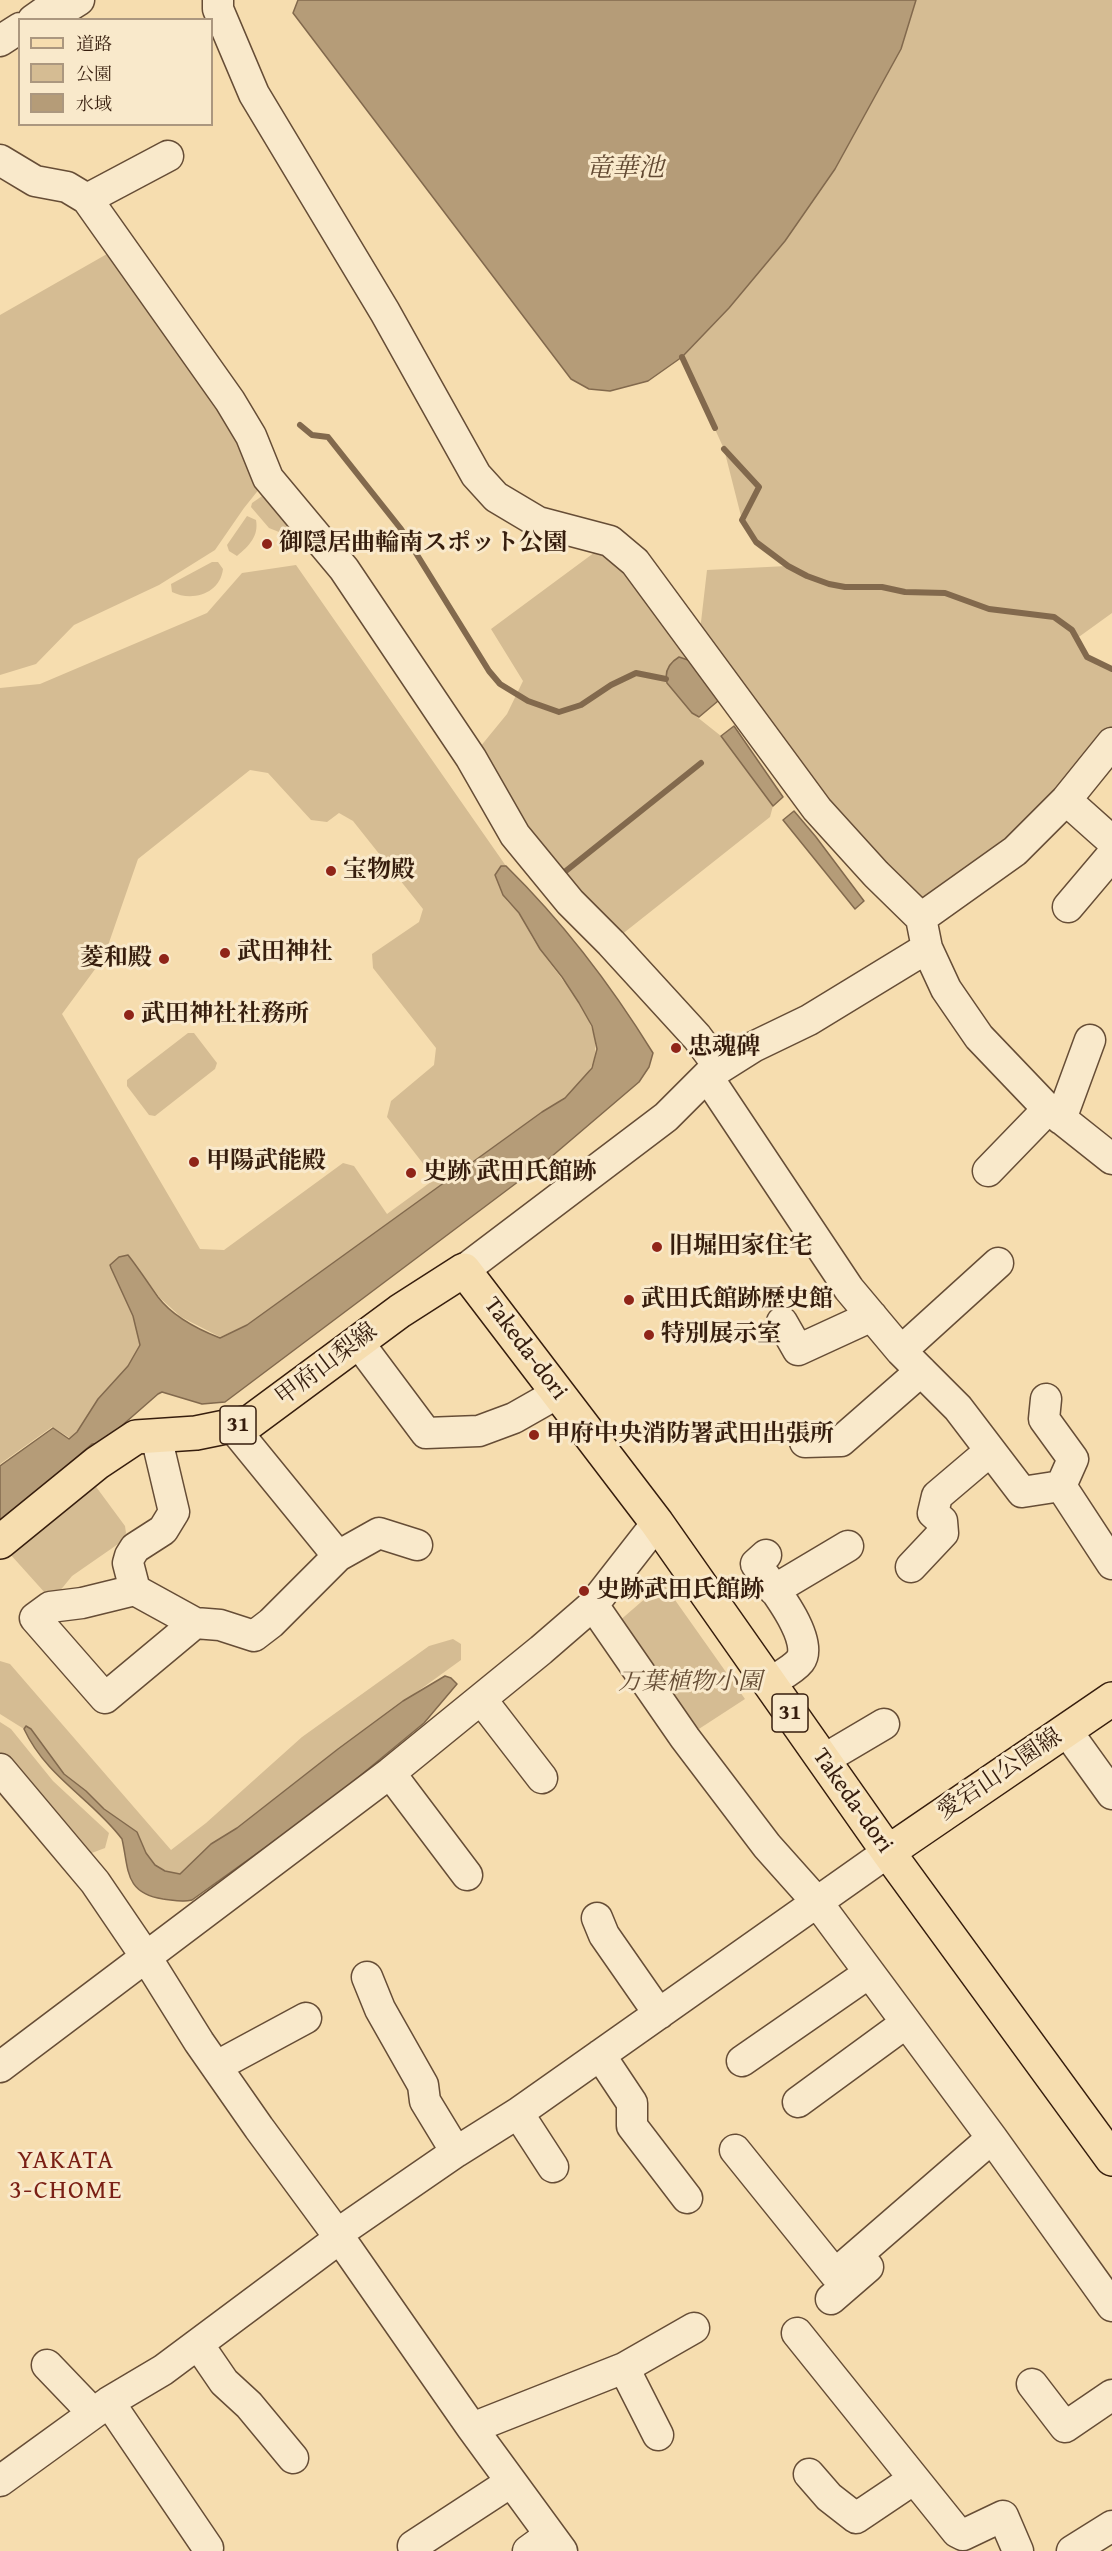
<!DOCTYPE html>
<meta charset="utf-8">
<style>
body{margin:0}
#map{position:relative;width:1112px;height:2551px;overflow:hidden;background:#f6ddaf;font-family:"Gentium Book Plus","Noto Serif JP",serif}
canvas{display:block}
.legend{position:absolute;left:18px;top:18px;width:195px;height:108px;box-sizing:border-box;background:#f9e9cb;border:2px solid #ab977f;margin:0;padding:8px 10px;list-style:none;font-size:18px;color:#361d0d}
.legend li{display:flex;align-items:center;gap:12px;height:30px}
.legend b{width:30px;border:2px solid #ab977f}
</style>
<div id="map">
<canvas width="1112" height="2551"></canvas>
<ul class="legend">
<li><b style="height:8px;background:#f6ddaf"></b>道路</li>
<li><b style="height:16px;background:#d5bc93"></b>公園</li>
<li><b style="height:16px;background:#b59c78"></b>水域</li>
</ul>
</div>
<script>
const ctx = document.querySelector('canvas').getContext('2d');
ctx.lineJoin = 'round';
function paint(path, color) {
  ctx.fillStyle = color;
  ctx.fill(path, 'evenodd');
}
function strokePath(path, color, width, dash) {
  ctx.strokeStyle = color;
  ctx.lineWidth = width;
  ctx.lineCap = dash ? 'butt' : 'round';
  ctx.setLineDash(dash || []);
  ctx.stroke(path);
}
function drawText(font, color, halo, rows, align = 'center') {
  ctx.font = font + ' "Gentium Book Plus","Noto Serif JP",serif';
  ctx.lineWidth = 6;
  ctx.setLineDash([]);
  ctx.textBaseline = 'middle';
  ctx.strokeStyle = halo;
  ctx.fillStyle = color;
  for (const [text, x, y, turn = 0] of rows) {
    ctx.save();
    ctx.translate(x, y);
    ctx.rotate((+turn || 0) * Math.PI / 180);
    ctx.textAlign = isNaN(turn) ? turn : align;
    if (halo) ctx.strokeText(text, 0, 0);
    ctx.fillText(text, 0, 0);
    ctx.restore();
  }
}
paint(new Path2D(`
 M 916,0 L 1112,0 L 1112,613 L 1076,639 L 1087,657 L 1112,670 L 1112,743 L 921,918 L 698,650 L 692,713 L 721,736 L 773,806 L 770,817 L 611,943 L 471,758 L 507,714 L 523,681 L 491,629 L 610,541 L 698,648 L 707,570 L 787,566 L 756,542 L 742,520 L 724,449 L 682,357 L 729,308 L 785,241 L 835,169 L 901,49 Z
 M 121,246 L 268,478 L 244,508 L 215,550 L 159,585 L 74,625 L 36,664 L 0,675 L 0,315 Z
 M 265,494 L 304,542 L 269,528 L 251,507 L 252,503 Z
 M 247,516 L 256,520 C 259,536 249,546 237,556 L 229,551 L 227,545 Z
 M 212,562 L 218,562 L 223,569 C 220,594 192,602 172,592 L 171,584 Z
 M 296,565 L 506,866 L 501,866 C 502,875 501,885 503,894 C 505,901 515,908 520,915 C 527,927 533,940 541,951 C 588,1015 635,1059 542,1112 L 247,1325 L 220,1337 L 181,1317 L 160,1298 L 128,1255 L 119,1257 L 111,1268 L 133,1316 L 140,1345 L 128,1366 L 98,1399 L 77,1432 L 70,1438 L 52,1427 L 0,1464 L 0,688 L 40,684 L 207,613 L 242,573 ZM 250,770 L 268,773 L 311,820 L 327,822 L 339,813 L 353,821 L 423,909 L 419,922 L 372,954 L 373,968 L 436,1048 L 434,1065 L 391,1101 L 387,1117 L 435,1179 L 387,1214 L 354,1166 L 343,1163 L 224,1250 L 200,1249 L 62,1014 L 104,957 L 138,859 Z
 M 188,1033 L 194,1033 L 217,1063 L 215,1069 L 155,1116 L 149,1115 L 127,1086 L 127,1080 Z
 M 94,1484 L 125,1526 L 126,1533 L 121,1542 L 72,1576 L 59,1592 L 46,1594 L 10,1554 Z
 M 663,1583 L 745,1699 L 685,1738 L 610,1629 Z
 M 453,1639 L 461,1644 L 461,1660 L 338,1749 L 237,1828 L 211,1844 L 180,1874 L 165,1871 L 155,1865 L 146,1853 L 137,1832 L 104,1809 L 86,1791 L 64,1774 L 31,1729 L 26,1726 L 24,1729 L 0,1714 L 0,1661 L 10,1664 L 171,1850 L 206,1823 L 302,1737 L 429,1646 Z
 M 0,1722 L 11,1729 L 53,1781 L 109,1833 L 105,1848 L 89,1854 L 0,1753 Z`), '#d5bc93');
const water = new Path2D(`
 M 298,0 L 916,0 L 901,49 L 835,169 L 785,241 L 729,308 L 682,357 L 648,381 L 610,391 L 589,389 L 571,379 L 293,13 Z
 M 679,657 L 691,661 L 717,698 L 718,701 L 699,717 L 692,713 L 667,683 C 664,671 669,663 679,657 Z
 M 734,726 L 783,797 L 773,806 L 721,736 Z
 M 794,811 L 816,837 L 864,901 L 855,909 L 783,820 Z
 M 501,866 L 506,866 C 563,922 611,985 653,1053 L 649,1067 L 639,1082 L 551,1157 L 225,1402 L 202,1404 L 162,1392 L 158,1394 L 102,1443 L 92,1444 L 0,1524 L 0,1466 L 53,1428 L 69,1439 L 77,1432 L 98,1399 L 128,1366 L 140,1345 L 133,1316 L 111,1268 L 110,1265 L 119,1257 L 128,1255 C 139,1269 148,1283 158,1297 C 173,1317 197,1329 220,1338 L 247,1325 L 542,1112 L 565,1098 L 592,1068 L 597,1049 L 592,1026 L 579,1003 L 562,977 L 540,949 L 519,913 L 503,895 L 495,875 Z
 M 445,1676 L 451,1678 L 457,1684 L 424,1723 L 327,1803 L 192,1900 C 182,1903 173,1900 163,1899 C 124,1893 129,1869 122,1839 C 91,1798 47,1778 24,1729 L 26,1726 L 31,1729 L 64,1774 L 86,1791 L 104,1809 L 137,1832 L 146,1853 L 155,1865 L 165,1871 L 180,1874 L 211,1844 L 237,1828 L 338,1749 L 403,1701 Z`);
paint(water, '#b59c78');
strokePath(water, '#82694d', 1.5);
strokePath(new Path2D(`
 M 682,357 L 715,428
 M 300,425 L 312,435 L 328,437 L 401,529 L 489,671 L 500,684 L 528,701 L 559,712 L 581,705 L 611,685 L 636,673 L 666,679
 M 724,449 L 759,487 L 742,520 L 756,542 L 788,566 L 807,576 L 829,584 L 845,587 L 882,587 L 905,592 L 945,593 L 989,609 L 1054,617 L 1072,630 L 1087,657 L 1112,669
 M 562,874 L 701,763`), '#82694d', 6);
const minor = new Path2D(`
 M 218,0 L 218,9 L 254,94 L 385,312 L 476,475 L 496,497 L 538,522 L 610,541 L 635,562 L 817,809 L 876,874 L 921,918 L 927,948 L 946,989 L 979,1037 L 1044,1105 L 1112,1159
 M 33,20 L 50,8 L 71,5 L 79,0
 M 0,41 L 20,28
 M 0,160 L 35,181 L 67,187 L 87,199 L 230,401 L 251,436 L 268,478 L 344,569 L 471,758 L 515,835 L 570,902 L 611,943 L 697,1037 L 720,1068
 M 87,199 L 168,156
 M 1066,800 L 1112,841
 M 1068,907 L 1112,855
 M 921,918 L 1015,851 L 1066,800 L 1112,743
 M 707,1076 L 849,1289 L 901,1351 L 958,1408 L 1022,1492 L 1061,1486 L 1112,1564
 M 1061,1119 L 1090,1040
 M 988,1171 L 1048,1109
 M 464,1270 L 666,1117 L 707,1076 L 753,1047 L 809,1020 L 927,948
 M 782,1322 L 798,1350 L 872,1316
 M 358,1342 L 426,1433 L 479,1431 L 514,1418 L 558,1393
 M 901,1351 L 998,1263
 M 1046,1399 L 1044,1419 L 1073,1459 L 1061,1486
 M 232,1426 L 338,1556
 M 156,1436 L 174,1512 L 163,1530 L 135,1548 L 130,1556 L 128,1563 L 135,1590 L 82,1603 L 50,1607 L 35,1618 L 105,1698 L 195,1623
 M 805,1442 L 841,1441 L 921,1371
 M 766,1555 L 756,1564 C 769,1582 816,1640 800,1661 C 793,1670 778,1677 769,1683
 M 911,1567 L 943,1533 L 942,1521 L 933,1513 L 937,1496 L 990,1451
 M 135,1590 L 195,1623 L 220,1625 L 254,1636 L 271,1623 L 338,1556 L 379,1533 L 417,1545
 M 774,1590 L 848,1546
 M 593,1605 L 685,1738 L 767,1846 L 817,1902 L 992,2138 L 1112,2306
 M 481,1699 L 542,1778
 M 1066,1730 L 1112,1794
 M 823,1760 L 884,1724
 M 0,1769 L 95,1882 L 146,1957 L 199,2042 L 259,2128 L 337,2234 L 472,2428 L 562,2551
 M 390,1773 L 467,1875
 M 597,1918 L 604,1935 L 659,2014
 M 367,1977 L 380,2009 L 423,2085 L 425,2101 L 456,2152
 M 600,2055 L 632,2103 L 632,2126 L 687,2198
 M 742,2061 L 869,1973
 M 217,2066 L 306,2018
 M 0,2067 L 390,1773 L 541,1650 L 593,1605 L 657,1523
 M 798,2102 L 906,2023
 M 518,2113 L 553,2167
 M 735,2150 L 835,2274 L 992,2138
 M 337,2234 L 456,2152 L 518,2113 L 888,1852
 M 831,2299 L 868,2267
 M 797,2333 L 957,2532 L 963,2535 L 1003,2516 L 1018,2551
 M 198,2344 L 224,2382 L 249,2405 L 293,2458
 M 47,2365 L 93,2413
 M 624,2368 L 658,2435
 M 1032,2384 L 1065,2427 L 1112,2395
 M 109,2402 L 208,2548
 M 472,2428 L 624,2368 L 694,2328
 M 809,2474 L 829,2497 L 856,2518 L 914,2479
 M 0,2481 L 109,2402 L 163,2370 L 340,2238
 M 413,2546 L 511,2482
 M 528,2551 L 550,2535
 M 1072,2551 L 1112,2526`);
const major = new Path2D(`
 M 0,1542 L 97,1463 L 136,1437 L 196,1433 L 250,1422 L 400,1311 L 464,1270 L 657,1523 L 888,1852 L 1112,2159
 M 888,1852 L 1112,1699`);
strokePath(minor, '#664d36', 33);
strokePath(major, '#361d0d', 36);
strokePath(minor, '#f9e9cb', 30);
strokePath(major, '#f6ddaf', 33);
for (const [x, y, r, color] of [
 [267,544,6,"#8f2418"],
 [331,871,6,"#8f2418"],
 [225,953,6,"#8f2418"],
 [164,959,6,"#8f2418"],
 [129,1015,6,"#8f2418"],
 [676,1048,6,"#8f2418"],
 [194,1162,6,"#8f2418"],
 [411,1173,6,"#8f2418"],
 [657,1247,6,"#8f2418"],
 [629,1300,6,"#8f2418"],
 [649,1335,6,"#8f2418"],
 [534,1435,6,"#8f2418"],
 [584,1591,6,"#8f2418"]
]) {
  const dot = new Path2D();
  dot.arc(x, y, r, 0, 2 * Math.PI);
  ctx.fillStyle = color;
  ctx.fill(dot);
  strokePath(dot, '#f9e9cb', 2);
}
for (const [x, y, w] of [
 [238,1425,36],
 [790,1713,36]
]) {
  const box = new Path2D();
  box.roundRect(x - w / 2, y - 19, w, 38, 4.5);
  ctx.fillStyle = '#f9e9cb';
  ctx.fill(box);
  strokePath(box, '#361d0d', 1.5);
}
drawText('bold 22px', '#361d0d', null, [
 ["31",238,1425],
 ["31",790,1713]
]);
drawText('bold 24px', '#361d0d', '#f9e9cb', [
 ["御隠居曲輪南スポット公園",279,544],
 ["宝物殿",343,871],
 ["武田神社",237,953],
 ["菱和殿",152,959,"right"],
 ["武田神社社務所",141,1015],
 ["忠魂碑",688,1048],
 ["甲陽武能殿",206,1162],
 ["史跡 武田氏館跡",423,1173],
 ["旧堀田家住宅",669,1247],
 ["武田氏館跡歴史館",641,1300],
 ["特別展示室",661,1335],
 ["甲府中央消防署武田出張所",546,1435],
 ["史跡武田氏館跡",596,1591]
], 'left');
drawText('24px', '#361d0d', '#f9e9cb', [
 ["Takeda-dori",525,1349,53],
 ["甲府山梨線",327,1365,-37],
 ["愛宕山公園線",1000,1775,-34],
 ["Takeda-dori",852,1801,55]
]);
drawText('italic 24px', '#664d35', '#f9e9cb', [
 ["万葉植物小園",690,1683]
]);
drawText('italic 26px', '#624932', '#f9e9cb', [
 ["竜華池",625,169]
]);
ctx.letterSpacing = '1.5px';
drawText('26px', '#7a1f14', '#f9e9cb', [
 ["YAKATA",66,2161],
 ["3-CHOME",66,2191]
]);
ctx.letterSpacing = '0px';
</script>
